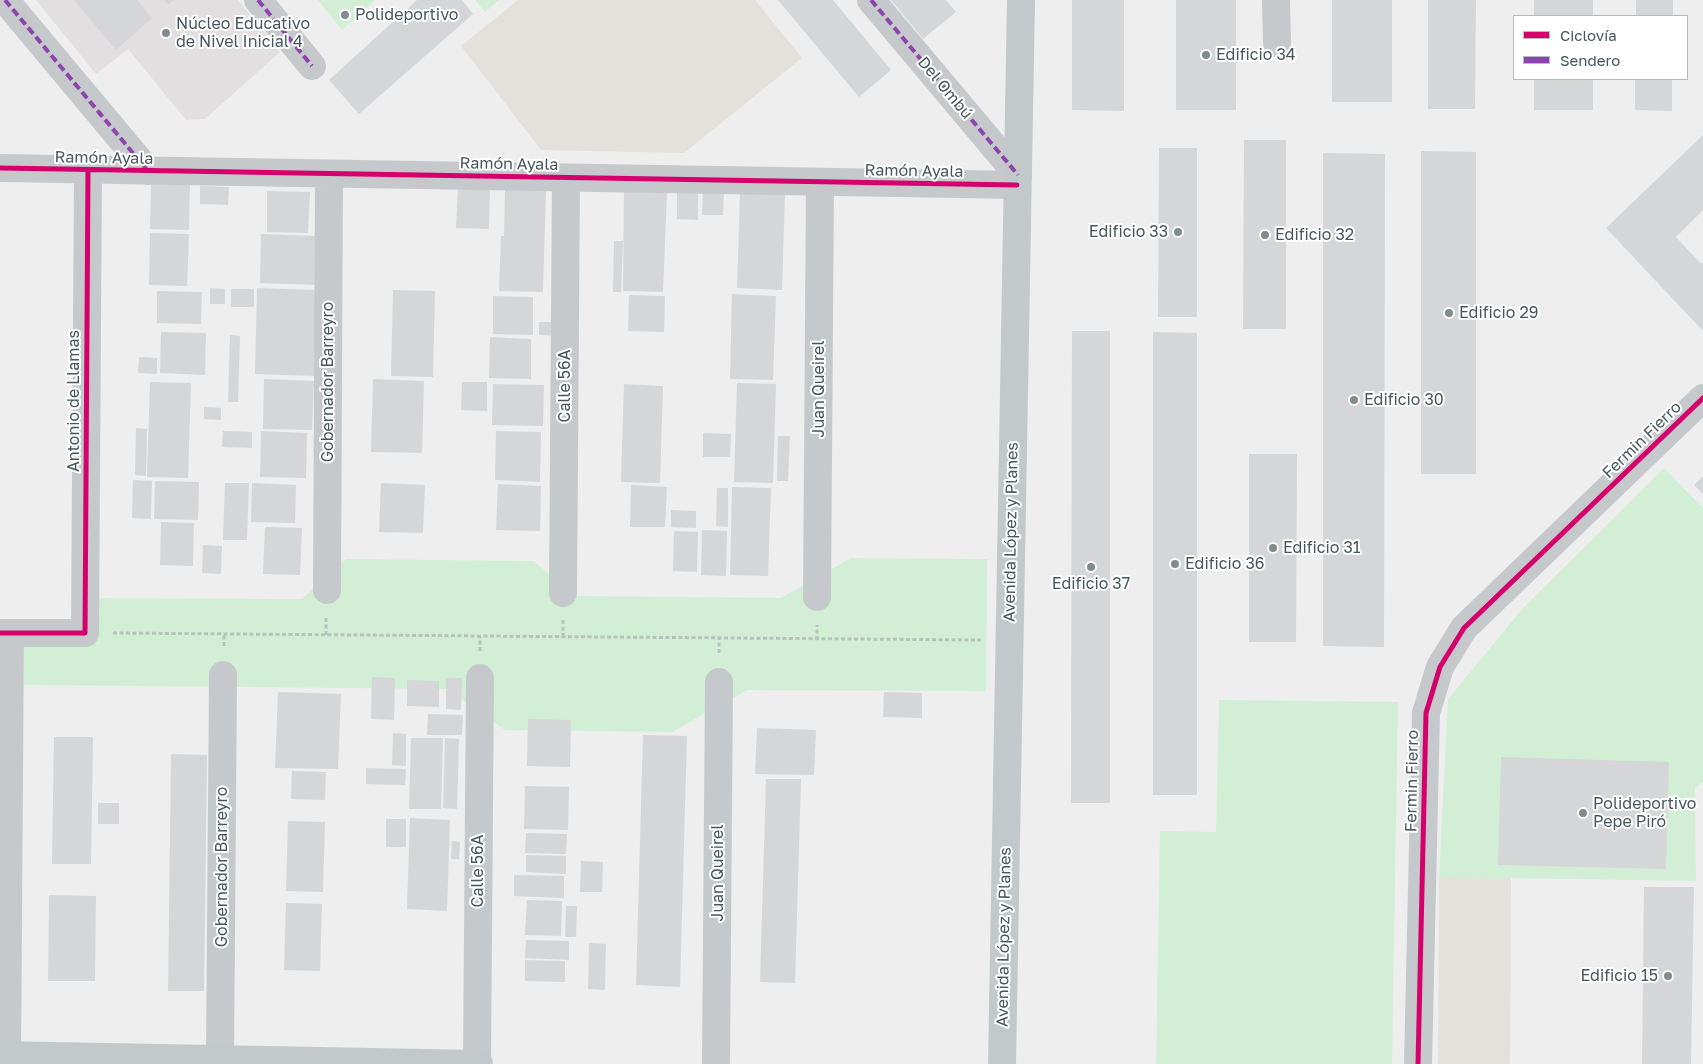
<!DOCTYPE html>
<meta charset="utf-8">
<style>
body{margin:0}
#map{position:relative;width:1703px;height:1064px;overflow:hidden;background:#efeeee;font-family:"Golos Text",sans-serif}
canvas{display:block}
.legend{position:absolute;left:1513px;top:15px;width:175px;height:65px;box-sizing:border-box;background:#fff;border:1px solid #b5bbbe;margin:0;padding:6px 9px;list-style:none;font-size:15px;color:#45565c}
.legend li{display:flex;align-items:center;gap:10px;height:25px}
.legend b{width:25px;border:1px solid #b5bbbe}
</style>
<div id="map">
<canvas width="1703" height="1064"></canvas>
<ul class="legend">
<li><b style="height:6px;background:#d6006c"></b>Ciclovía</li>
<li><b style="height:6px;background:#8e44ad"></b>Sendero</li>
</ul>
</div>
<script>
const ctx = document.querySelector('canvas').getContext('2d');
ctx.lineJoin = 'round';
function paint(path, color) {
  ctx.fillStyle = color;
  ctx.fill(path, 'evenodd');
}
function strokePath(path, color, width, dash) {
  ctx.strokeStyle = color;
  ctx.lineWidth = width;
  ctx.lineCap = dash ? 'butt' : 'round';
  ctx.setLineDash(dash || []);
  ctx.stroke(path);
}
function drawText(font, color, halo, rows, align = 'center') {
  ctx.font = font + ' "Golos Text",sans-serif';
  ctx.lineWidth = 4;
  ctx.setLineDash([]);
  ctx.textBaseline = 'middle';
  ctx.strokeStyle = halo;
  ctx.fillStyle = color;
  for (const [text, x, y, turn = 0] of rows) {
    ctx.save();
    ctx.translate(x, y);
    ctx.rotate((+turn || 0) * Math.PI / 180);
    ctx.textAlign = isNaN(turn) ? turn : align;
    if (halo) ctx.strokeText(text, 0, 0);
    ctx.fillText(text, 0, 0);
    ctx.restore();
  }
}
paint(new Path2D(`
 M 518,0 L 755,0 L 802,58 L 684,153 L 541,150 L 461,46 Z
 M 1439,877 L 1511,877 L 1510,1064 L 1438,1064 Z`), '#e4e1dc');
paint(new Path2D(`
 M 36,0 L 238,0 L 280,52 L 205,119 L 186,120 L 128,49 L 96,74 Z`), '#e1dfe0');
paint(new Path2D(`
 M 318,0 L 375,0 L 342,30 Z
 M 475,0 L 499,0 L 485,12 Z
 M 1664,468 L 1703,508 L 1703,782 L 1695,788 L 1696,881 L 1439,877 L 1448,699 L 1523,608 Z
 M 851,558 L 987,559 L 986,691 L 747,690 L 672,732 L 505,730 L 446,689 L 24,685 L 24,641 L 94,642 L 95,598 L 302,599 L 346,559 L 534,561 L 575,596 L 781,598 Z
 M 1219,700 L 1398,702 L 1392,1064 L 1156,1064 L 1160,831 L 1216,832 Z`), '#d2efd6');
paint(new Path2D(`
 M 74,0 L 137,0 L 152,18 L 116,50 Z
 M 164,0 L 174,0 L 168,5 Z
 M 417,0 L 462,0 L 473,14 L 359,114 L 329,80 Z
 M 778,0 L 833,0 L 891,70 L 859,97 Z
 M 891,0 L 946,0 L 956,12 L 923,39 Z
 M 1072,0 L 1124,0 L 1124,111 L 1072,110 Z
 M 1176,0 L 1236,0 L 1236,110 L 1176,110 Z
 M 1332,0 L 1392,0 L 1392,102 L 1332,102 Z
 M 1428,0 L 1476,0 L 1475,109 L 1428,109 Z
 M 1534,0 L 1593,0 L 1593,16 L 1534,16 Z
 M 1636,0 L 1673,0 L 1673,16 L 1636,16 Z
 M 1534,79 L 1593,79 L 1593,110 L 1534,110 Z
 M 1635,79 L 1672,79 L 1672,111 L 1635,110 Z
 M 1703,135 L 1703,210 L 1676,237 L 1701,264 L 1703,262 L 1703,331 L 1606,228 Z
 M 1244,140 L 1286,140 L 1286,329 L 1243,329 Z
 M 1159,148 L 1197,148 L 1197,317 L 1158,317 Z
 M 1421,151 L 1476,152 L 1476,474 L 1421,474 Z
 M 1323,153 L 1385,154 L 1384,647 L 1323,646 Z
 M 151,183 L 190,184 L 189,230 L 150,229 Z
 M 200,186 L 229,187 L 228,205 L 200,204 Z
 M 458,187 L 490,188 L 489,229 L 456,228 Z
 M 703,189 L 724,190 L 723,215 L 702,215 Z
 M 505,190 L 546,191 L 543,292 L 499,291 L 501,236 L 504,236 Z
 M 267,191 L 310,192 L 308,233 L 267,232 Z
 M 624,192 L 667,193 L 663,292 L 623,291 Z
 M 677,192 L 698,193 L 698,220 L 677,219 Z
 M 740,193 L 785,194 L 782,290 L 737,288 Z
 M 150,233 L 189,234 L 187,286 L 149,285 Z
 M 261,234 L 318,236 L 317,285 L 260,283 Z
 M 614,241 L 623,241 L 621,292 L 613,292 Z
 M 210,288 L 225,289 L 225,304 L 210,304 Z
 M 257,288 L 316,290 L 314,376 L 255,374 Z
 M 231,289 L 254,289 L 254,307 L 231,307 Z
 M 393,290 L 435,291 L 433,377 L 391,376 Z
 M 157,291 L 202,292 L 201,324 L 157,323 Z
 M 732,294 L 776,296 L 773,380 L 730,379 Z
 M 629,295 L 665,296 L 664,332 L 628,331 Z
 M 493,296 L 533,297 L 533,335 L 493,334 Z
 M 539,322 L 559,322 L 558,336 L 539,335 Z
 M 1072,331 L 1110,331 L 1110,803 L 1071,803 Z
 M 161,332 L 206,333 L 205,375 L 160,373 Z
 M 1153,332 L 1197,333 L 1197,795 L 1153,795 Z
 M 230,335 L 240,336 L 238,402 L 228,402 Z
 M 490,337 L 531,339 L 531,379 L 489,378 Z
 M 139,357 L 157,358 L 157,374 L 138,373 Z
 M 264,379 L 314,381 L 312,430 L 263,429 Z
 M 373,379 L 424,381 L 422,453 L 371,452 Z
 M 150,382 L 191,383 L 188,478 L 147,477 Z
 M 462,382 L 487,382 L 487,411 L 461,410 Z
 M 737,383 L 776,384 L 773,483 L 734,482 Z
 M 493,384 L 544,385 L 543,426 L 492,425 Z
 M 624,384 L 663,386 L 660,483 L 621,482 Z
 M 204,407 L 221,408 L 221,420 L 204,419 Z
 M 136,428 L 147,429 L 146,476 L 135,475 Z
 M 223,431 L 252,432 L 252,448 L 222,447 Z
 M 261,431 L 307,433 L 306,478 L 260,477 Z
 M 496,431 L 541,432 L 540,482 L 495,480 Z
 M 703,433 L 731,434 L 730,457 L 703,457 Z
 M 778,436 L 790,436 L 788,481 L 777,481 Z
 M 1249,454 L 1297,454 L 1296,642 L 1249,642 Z
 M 1703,476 L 1703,494 L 1694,485 Z
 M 133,480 L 152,481 L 151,519 L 132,518 Z
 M 155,481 L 199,482 L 198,520 L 154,519 Z
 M 225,483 L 249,483 L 247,540 L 223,540 Z
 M 252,483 L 296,485 L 295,523 L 251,522 Z
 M 381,483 L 425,485 L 423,533 L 379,532 Z
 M 498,484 L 541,486 L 540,531 L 496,530 Z
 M 631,485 L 667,487 L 665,527 L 630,527 Z
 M 732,487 L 771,488 L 768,576 L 730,575 Z
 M 717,488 L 728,488 L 728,527 L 716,526 Z
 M 671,510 L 696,511 L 696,528 L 671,527 Z
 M 161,522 L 194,523 L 193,566 L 160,565 Z
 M 265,527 L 302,528 L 300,575 L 263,574 Z
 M 702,530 L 727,531 L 726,576 L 701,575 Z
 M 674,531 L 698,532 L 697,572 L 673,571 Z
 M 203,545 L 222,546 L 221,574 L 202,573 Z
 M 372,677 L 395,678 L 394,720 L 371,719 Z
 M 446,678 L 462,678 L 461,710 L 446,709 Z
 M 407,680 L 439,681 L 439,707 L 407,706 Z
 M 278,692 L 341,694 L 338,769 L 275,768 Z
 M 884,692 L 922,693 L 922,718 L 883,717 Z
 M 428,714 L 463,715 L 462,735 L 427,735 Z
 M 528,719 L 571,720 L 570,767 L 527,766 Z
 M 757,728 L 816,730 L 814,775 L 755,774 Z
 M 393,733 L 406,734 L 406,766 L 392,765 Z
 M 643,735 L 687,736 L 680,987 L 636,985 Z
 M 54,737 L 93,737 L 91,864 L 52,864 Z
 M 411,738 L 443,738 L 441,809 L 409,809 Z
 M 445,738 L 459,739 L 457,809 L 443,808 Z
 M 171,754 L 207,755 L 204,991 L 168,991 Z
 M 1501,757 L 1669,762 L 1666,869 L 1498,865 Z
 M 366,768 L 406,769 L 405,785 L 366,784 Z
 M 292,771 L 326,772 L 325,800 L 291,799 Z
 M 766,779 L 801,779 L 795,983 L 760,982 Z
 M 525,786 L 569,787 L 568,830 L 524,829 Z
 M 98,803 L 119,803 L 119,824 L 98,824 Z
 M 410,818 L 450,820 L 447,911 L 407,909 Z
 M 386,819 L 406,819 L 406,847 L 386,847 Z
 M 288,821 L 325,822 L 323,892 L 286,891 Z
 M 526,833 L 567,834 L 566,854 L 525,853 Z
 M 452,841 L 460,842 L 459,859 L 451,859 Z
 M 526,855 L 566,856 L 566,874 L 526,872 Z
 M 581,861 L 603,862 L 602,892 L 580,892 Z
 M 514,875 L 564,876 L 564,898 L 514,896 Z
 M 1644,887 L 1694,887 L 1691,1064 L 1642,1064 Z
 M 49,895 L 96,896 L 95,981 L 48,981 Z
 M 527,900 L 562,901 L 561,936 L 525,935 Z
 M 286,903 L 322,904 L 320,971 L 284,970 Z
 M 566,906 L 577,906 L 576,937 L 565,937 Z
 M 526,940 L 569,941 L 569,960 L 525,958 Z
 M 589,943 L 606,944 L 605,990 L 588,989 Z
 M 525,960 L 565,961 L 565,982 L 525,981 Z`), '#d5d6d7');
strokePath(new Path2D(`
 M 113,633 L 981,640
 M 326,635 L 326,618
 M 563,637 L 563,620
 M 817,640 L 817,625
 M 224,646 L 224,634
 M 480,651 L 480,637
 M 719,653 L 719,639`), '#b5c3bc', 3, [4, 2.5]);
strokePath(new Path2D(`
 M 5,0 L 148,171
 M 258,0 L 312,66
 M 871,0 L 1018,175
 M 1276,0 L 1277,43
 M 0,168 L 1017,185
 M 327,590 L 329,174
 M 563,593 L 566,178
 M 817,597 L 820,182
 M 0,633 L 85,633 L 88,170
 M 220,1059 L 223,675
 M 7,1064 L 10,633
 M 477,1064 L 480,678
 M 716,1064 L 719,682
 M 1418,1064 L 1426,713 L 1440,667 L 1464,628 L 1703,398`), '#c5c9cb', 28);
strokePath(new Path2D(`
 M 0,1055 L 479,1064
 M 1002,1064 L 1021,0`), '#c3c8ca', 28);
strokePath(new Path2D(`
 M 5,0 L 148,171
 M 258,0 L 312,66
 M 871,0 L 1018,175`), '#8e44ad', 4, [8, 4]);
strokePath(new Path2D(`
 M 0,168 L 1017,185
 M 0,633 L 85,633 L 88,170
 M 1418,1064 L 1426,713 L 1440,667 L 1464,628 L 1703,398`), '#d6006c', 5);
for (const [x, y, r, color] of [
 [345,15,5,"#808b8f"],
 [166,33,5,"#808b8f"],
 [1206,55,5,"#808b8f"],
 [1178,232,5,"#808b8f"],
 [1265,235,5,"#808b8f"],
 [1449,313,5,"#808b8f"],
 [1354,400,5,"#808b8f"],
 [1273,548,5,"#808b8f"],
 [1175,564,5,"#808b8f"],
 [1091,567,5,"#808b8f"],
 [1583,813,5,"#808b8f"],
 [1668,976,5,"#808b8f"]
]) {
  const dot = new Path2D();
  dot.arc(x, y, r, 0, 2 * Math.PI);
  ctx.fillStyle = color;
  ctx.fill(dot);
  strokePath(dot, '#fff', 2);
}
drawText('16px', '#45565c', '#fff', [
 ["Polideportivo",355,15],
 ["Núcleo Educativo",176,24],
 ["de Nivel Inicial 4",176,42],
 ["Edificio 34",1216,55],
 ["Edificio 33",1168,232,"right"],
 ["Edificio 32",1275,235],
 ["Edificio 29",1459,313],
 ["Edificio 30",1364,400],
 ["Edificio 31",1283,548],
 ["Edificio 36",1185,564],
 ["Edificio 37",1091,584,"center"],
 ["Polideportivo",1593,804],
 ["Pepe Piró",1593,822],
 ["Edificio 15",1658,976,"right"]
], 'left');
drawText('16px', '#45565c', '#fff', [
 ["Del Ombú",945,88,50],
 ["Ramón Ayala",104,158,1],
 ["Ramón Ayala",509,164,1],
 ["Ramón Ayala",914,171,1],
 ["Gobernador Barreyro",328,382,-90],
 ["Calle 56A",565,386,-90],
 ["Juan Queirel",819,389,-90],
 ["Antonio de Llamas",74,401,-90],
 ["Fermin Fierro",1642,440,-44],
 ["Avenida López y Planes",1011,532,-89],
 ["Fermin Fierro",1412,781,-89],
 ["Gobernador Barreyro",222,867,-90],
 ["Calle 56A",478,871,-90],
 ["Juan Queirel",718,873,-90],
 ["Avenida López y Planes",1004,937,-89]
]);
</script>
